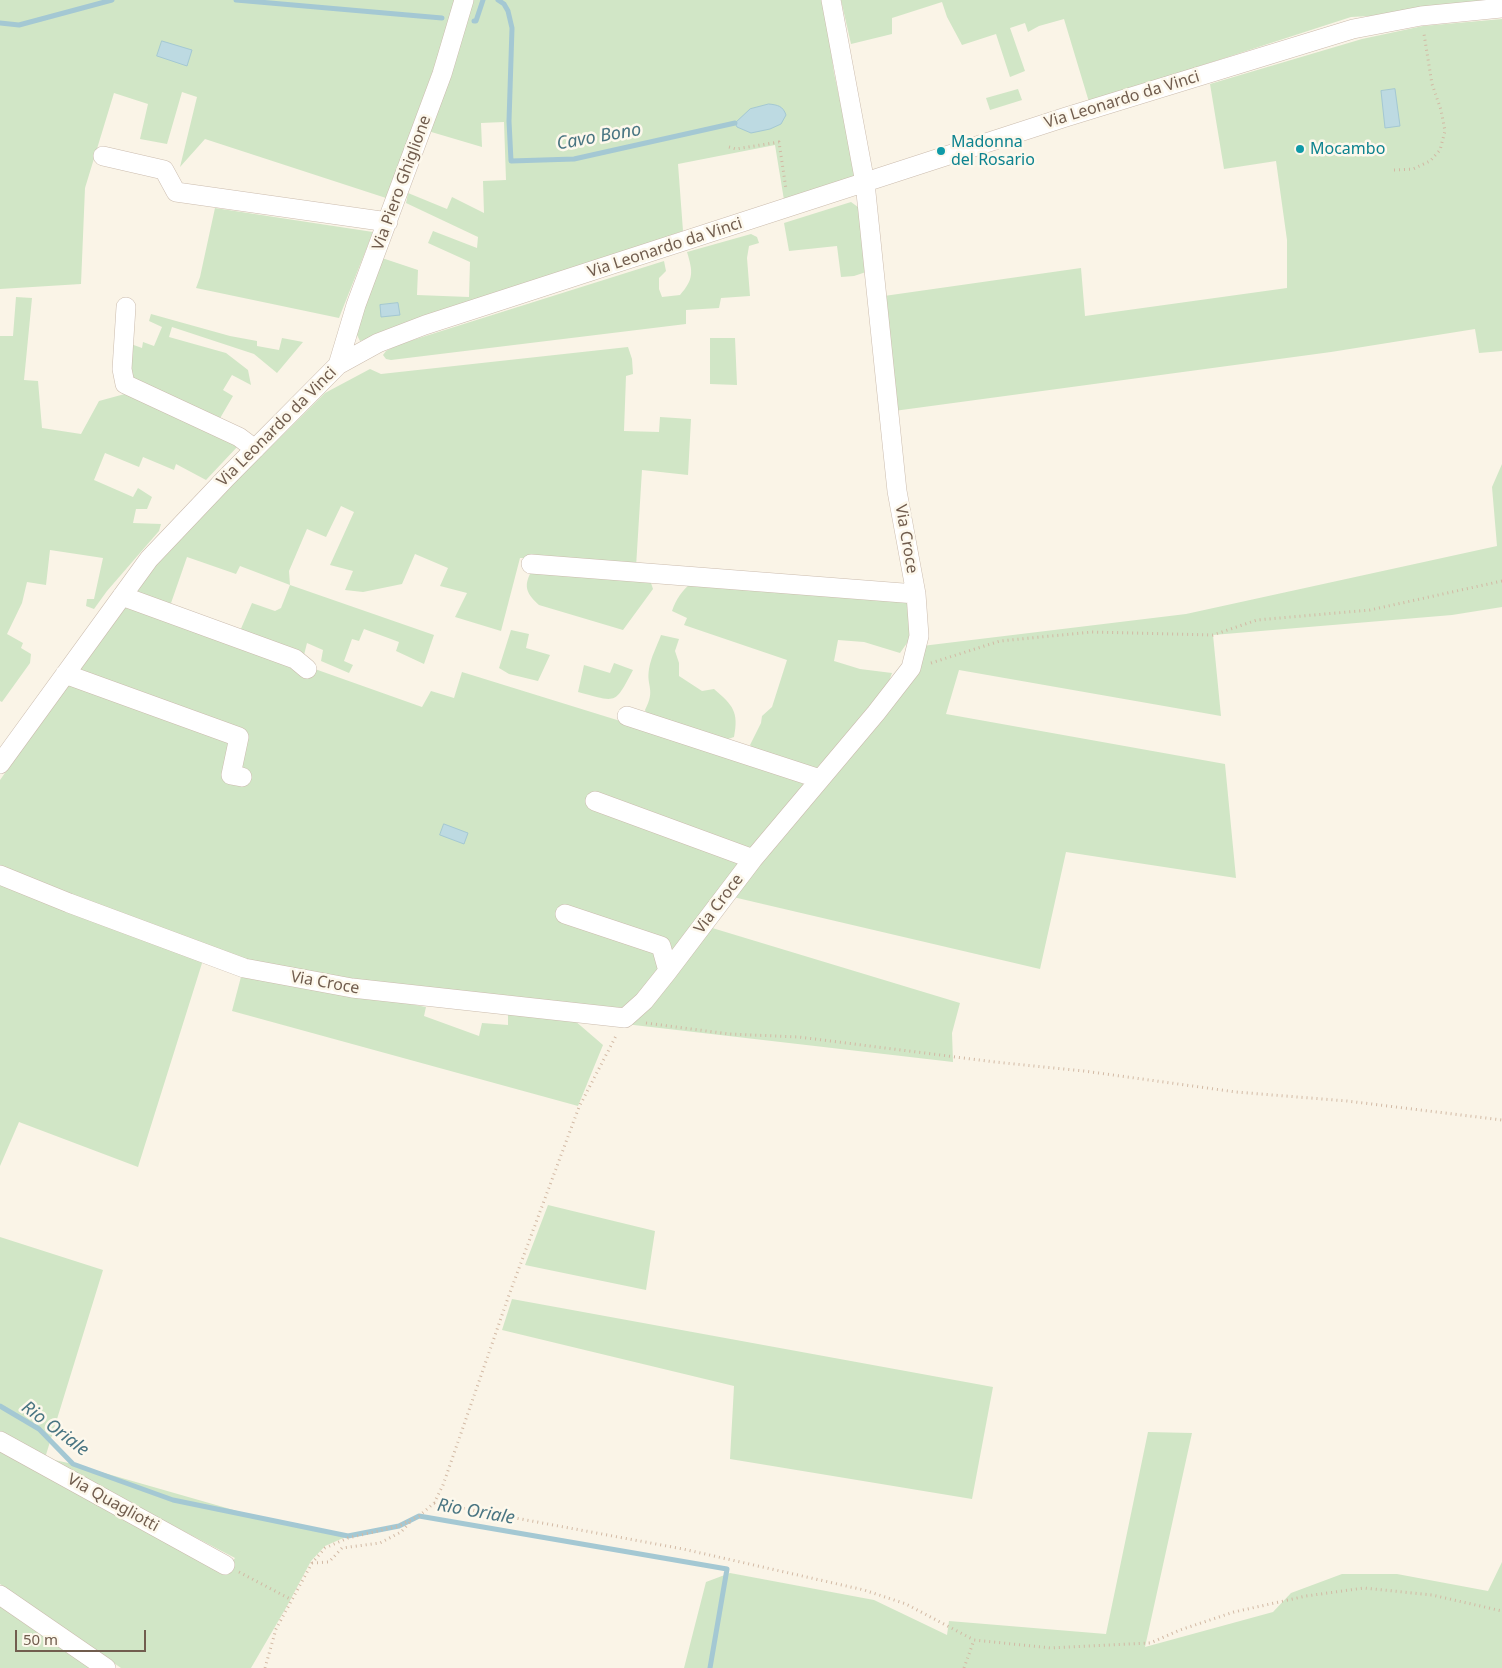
<!DOCTYPE html>
<style>
body{margin:0}
#map{position:relative;width:1502px;height:1668px;overflow:hidden;background:#faf4e7;font-family:"Noto Sans",sans-serif}
canvas{display:block}
.scale{position:absolute;left:15px;top:1630px;width:131px;height:22px;box-sizing:border-box;border:2px solid #715d4e;border-top:0;padding-left:6px;font-size:15px;line-height:18px;white-space:nowrap;color:#715d4e;-webkit-text-stroke:4px #fdf8ec;paint-order:stroke}
</style>
<div id="map">
<canvas width="1502" height="1668"></canvas>
<div class="scale">50 m</div>
</div>
<script>
const ctx = document.querySelector('canvas').getContext('2d');
ctx.lineJoin = 'round';
function paint(path, color) {
  ctx.fillStyle = color;
  ctx.fill(path, 'evenodd');
}
function strokePath(path, color, width, dash) {
  ctx.strokeStyle = color;
  ctx.lineWidth = width;
  ctx.lineCap = dash ? 'butt' : 'round';
  ctx.setLineDash(dash || []);
  ctx.stroke(path);
}
function drawText(font, color, halo, rows, align = 'center') {
  ctx.font = font + ' "Noto Sans",sans-serif';
  ctx.lineWidth = 5;
  ctx.setLineDash([]);
  ctx.textBaseline = 'middle';
  ctx.strokeStyle = halo;
  ctx.fillStyle = color;
  for (const [text, x, y, turn = 0] of rows) {
    ctx.save();
    ctx.translate(x, y);
    ctx.rotate((+turn || 0) * Math.PI / 180);
    ctx.textAlign = isNaN(turn) ? turn : align;
    if (halo) ctx.strokeText(text, 0, 0);
    ctx.fillText(text, 0, 0);
    ctx.restore();
  }
}
paint(new Path2D(`
 M 0,0 L 455,0 L 434,68 L 386,198 L 205,139 L 180,167 L 197,97 L 182,92 L 167,144 L 140,139 L 148,104 L 114,93 L 85,188 L 81,284 L 0,289 Z
 M 468,0 L 824,0 L 834,73 L 857,179 L 784,200 L 775,145 L 678,164 L 683,231 L 360,341 L 354,329 L 382,258 L 418,270 L 417,295 L 469,297 L 470,262 L 428,243 L 433,231 L 477,248 L 478,237 L 406,203 L 408,193 L 447,209 L 452,197 L 484,213 L 483,181 L 506,180 L 504,122 L 481,123 L 482,147 L 428,131 Z
 M 841,0 L 1499,0 L 1388,15 L 1351,17 L 1089,102 L 1064,19 L 1039,26 L 1028,32 L 1025,23 L 1010,28 L 1025,71 L 1010,77 L 996,34 L 962,45 L 947,17 L 942,2 L 892,18 L 892,34 L 851,44 Z
 M 1502,19 L 1502,351 L 1479,353 L 1475,329 L 1331,352 L 894,411 L 884,296 L 1081,268 L 1085,316 L 1287,288 L 1287,240 L 1276,161 L 1224,169 L 1210,84 L 1362,39 L 1423,26 Z
 M 1018,89 L 1022,100 L 990,110 L 986,98 Z
 M 851,202 L 862,210 L 869,271 L 854,276 L 841,277 L 837,246 L 789,251 L 784,223 Z
 M 215,208 L 373,232 L 339,318 L 196,288 L 200,277 Z
 M 751,234 L 757,237 L 759,243 L 749,246 L 747,258 L 750,296 L 721,298 L 719,308 L 686,310 L 686,324 L 391,360 L 386,359 L 383,355 L 386,351 L 397,345 L 664,261 L 666,271 L 659,278 L 659,289 L 662,297 L 680,295 C 694,279 693,272 687,252 Z
 M 16,297 L 32,298 L 24,380 L 38,381 L 42,428 L 81,434 L 99,401 L 132,392 L 133,382 L 128,343 L 142,348 L 143,342 L 154,346 L 162,327 L 149,321 L 151,314 L 230,336 L 257,341 L 257,346 L 279,350 L 282,338 L 303,342 L 277,373 L 254,354 L 172,327 L 169,337 L 226,353 L 248,370 L 251,385 L 232,375 L 223,390 L 233,396 L 219,420 L 238,446 L 206,480 L 176,464 L 174,470 L 143,457 L 139,467 L 105,453 L 94,480 L 133,497 L 138,488 L 152,497 L 147,509 L 136,509 L 133,523 L 161,524 L 159,531 L 107,591 L 94,609 L 86,606 L 87,599 L 94,599 L 103,558 L 50,550 L 46,585 L 27,582 L 22,603 L 7,634 L 23,643 L 21,648 L 31,654 L 30,663 L 2,702 L 0,701 L 0,336 L 13,336 Z
 M 710,338 L 735,338 L 737,385 L 710,384 Z
 M 628,347 L 632,359 L 633,374 L 626,376 L 624,431 L 659,432 L 660,417 L 691,419 L 688,475 L 642,470 L 636,567 L 528,558 L 520,558 L 501,631 L 455,617 L 467,593 L 440,586 L 448,568 L 415,554 L 402,584 L 363,592 L 345,590 L 353,571 L 330,565 L 354,512 L 341,506 L 326,537 L 307,529 L 289,571 L 290,585 L 434,635 L 424,664 L 396,651 L 399,642 L 364,629 L 359,641 L 352,639 L 344,661 L 353,665 L 349,673 L 321,661 L 323,650 L 307,643 L 304,655 L 240,631 L 252,603 L 275,611 L 281,608 L 290,585 L 240,566 L 236,574 L 187,557 L 170,606 L 133,592 L 178,539 L 325,393 L 370,369 L 381,374 Z
 M 1502,464 L 1502,607 L 1452,615 L 1213,635 L 1221,716 L 959,670 L 946,714 L 1225,764 L 1236,878 L 1066,852 L 1040,969 L 733,897 L 922,646 L 1186,614 L 1497,546 L 1492,487 Z
 M 531,572 L 650,580 L 653,589 L 623,630 L 539,605 C 527,594 523,587 531,572 Z
 M 691,583 L 910,599 L 912,636 L 900,653 L 864,642 L 838,640 L 834,661 L 860,669 L 892,673 L 888,684 L 857,724 L 813,772 L 756,752 L 750,745 L 761,723 L 762,716 L 772,707 L 787,660 L 684,625 L 687,618 L 672,611 C 676,599 682,591 691,583 Z
 M 126,602 L 422,707 L 431,691 L 454,698 L 462,672 L 814,781 L 641,1000 L 620,1008 L 602,1007 L 244,967 L 0,872 L 0,780 Z
 M 511,630 L 529,634 L 526,648 L 550,655 L 538,681 L 509,674 L 499,668 Z
 M 661,635 L 679,639 L 675,651 L 679,663 L 679,676 L 702,691 L 714,689 C 733,705 739,712 734,737 L 725,740 L 648,717 L 645,710 C 656,689 646,687 649,669 C 651,657 657,646 661,635 Z
 M 614,663 L 633,670 C 614,706 617,702 578,692 L 584,665 L 610,673 Z
 M 0,881 L 203,960 L 138,1167 L 19,1122 L 0,1166 Z
 M 709,927 L 960,1003 L 952,1033 L 953,1062 L 625,1024 Z
 M 242,973 L 426,1007 L 424,1016 L 479,1036 L 482,1023 L 508,1025 L 508,1010 L 574,1020 L 603,1045 L 578,1106 L 232,1011 Z
 M 548,1205 L 655,1231 L 646,1290 L 525,1265 Z
 M 0,1237 L 103,1270 L 45,1458 L 73,1464 L 279,1523 L 348,1536 L 325,1546 L 311,1561 L 287,1606 L 251,1668 L 121,1668 L 0,1584 L 0,1450 L 224,1574 L 235,1558 L 0,1435 Z
 M 512,1299 L 993,1387 L 972,1499 L 730,1459 L 734,1386 L 502,1330 Z
 M 1148,1432 L 1192,1433 L 1145,1647 L 1273,1612 L 1291,1593 L 1342,1574 L 1397,1574 L 1488,1591 L 1502,1562 L 1502,1668 L 684,1668 L 706,1582 L 730,1573 L 874,1600 L 947,1635 L 949,1621 L 1106,1634 Z
 M 0,1604 L 93,1668 L 0,1668 Z`), '#d1e6c6');
const water = new Path2D(`
 M 162,41 L 192,50 L 187,66 L 157,56 Z
 M 1395,89 L 1400,126 L 1385,128 L 1381,91 Z
 M 769,104 C 778,105 783,106 786,115 L 781,124 L 770,129 L 751,133 L 737,127 L 735,123 L 750,109 Z
 M 398,303 L 400,315 L 381,317 L 380,305 Z
 M 444,824 L 468,833 L 464,844 L 440,835 Z`);
paint(water, '#bddae2');
strokePath(water, '#a4c8d3', 1);
strokePath(new Path2D(`
 M 236,0 L 442,18
 M 498,0 L 504,4 L 508,11 L 512,28 L 509,121 L 511,161 L 574,159 L 735,123
 M 474,21 L 476,21 L 483,0
 M 0,23 L 19,25 L 112,0
 M 0,1406 L 39,1429 L 73,1464 L 173,1500 L 348,1536 L 399,1526 L 419,1516 L 727,1569 L 710,1668`), '#a4c8d3', 5);
const minor = new Path2D(`
 M 103,156 L 164,170 L 176,192 L 388,222
 M 126,307 L 122,369 L 125,384 L 239,437 L 255,449
 M 338,365 L 356,305 L 442,74 L 464,0
 M 531,564 L 916,594
 M 122,596 L 295,659 L 307,669
 M 65,674 L 239,737 L 231,775 L 242,777
 M 627,716 L 820,779
 M 0,764 L 149,559 L 226,478 L 338,365 L 378,343 L 425,325 L 1066,117 L 1353,29 L 1421,16 L 1502,8
 M 595,801 L 753,859
 M 0,875 L 69,903 L 244,968 L 352,988 L 625,1018 L 644,1001 L 668,971 L 753,859 L 876,713 L 911,668 L 919,636 L 916,594 L 897,491 L 865,183 L 831,0
 M 565,914 L 661,946 L 668,971
 M 0,1441 L 225,1565
 M 0,1595 L 106,1668`);
strokePath(minor, '#cbbcae', 20);
strokePath(new Path2D(`
 M 729,147 L 736,149 L 779,142 L 786,189
 M 1394,170 L 1413,169 L 1430,161 L 1440,150 L 1445,131 L 1441,110 L 1432,84 L 1424,34
 M 931,663 L 1000,641 L 1092,632 L 1213,635 L 1257,620 L 1370,610 L 1502,581
 M 646,1023 L 729,1034 L 799,1037 L 995,1062 L 1084,1071 L 1236,1092 L 1347,1101 L 1502,1120
 M 434,1503 L 683,1549 L 864,1590 L 906,1604 L 974,1640
 M 312,1563 L 329,1562 L 342,1548 L 380,1543 L 401,1532 L 410,1522
 M 239,1572 L 292,1600
 M 265,1668 L 276,1629 L 312,1563 L 325,1548 L 348,1538 L 399,1526 L 419,1516 L 434,1503 L 443,1485 L 509,1295 L 579,1107 L 617,1034
 M 964,1668 L 974,1640 L 1051,1648 L 1150,1643 L 1180,1630 L 1234,1612 L 1306,1596 L 1364,1588 L 1432,1595 L 1502,1611`), '#d2b9a4', 3, [1, 4]);
strokePath(minor, '#fff', 19);
for (const [x, y, r, color] of [
 [1300,149,5,"#0f9aa8"],
 [941,151,5,"#0f9aa8"]
]) {
  const dot = new Path2D();
  dot.arc(x, y, r, 0, 2 * Math.PI);
  ctx.fillStyle = color;
  ctx.fill(dot);
  strokePath(dot, '#fdf8ec', 2);
}
drawText('16px', '#715d4e', '#fdf8ec', [
 ["Via Leonardo da Vinci",1122,100,-17],
 ["Via Piero Ghiglione",402,183,-70],
 ["Via Leonardo da Vinci",665,248,-18],
 ["Via Leonardo da Vinci",277,427,-45],
 ["Via Croce",906,539,80],
 ["Via Croce",719,904,-53],
 ["Via Croce",325,983,10],
 ["Via Quagliotti",113,1503,29]
]);
drawText('16px', '#0d838f', '#fdf8ec', [
 ["Madonna",951,142],
 ["del Rosario",951,160],
 ["Mocambo",1310,149]
], 'left');
drawText('italic 18px', '#497582', '#fdf8ec', [
 ["Cavo Bono",599,137,-10],
 ["Rio Oriale",55,1429,37],
 ["Rio Oriale",476,1512,10]
]);
</script>
